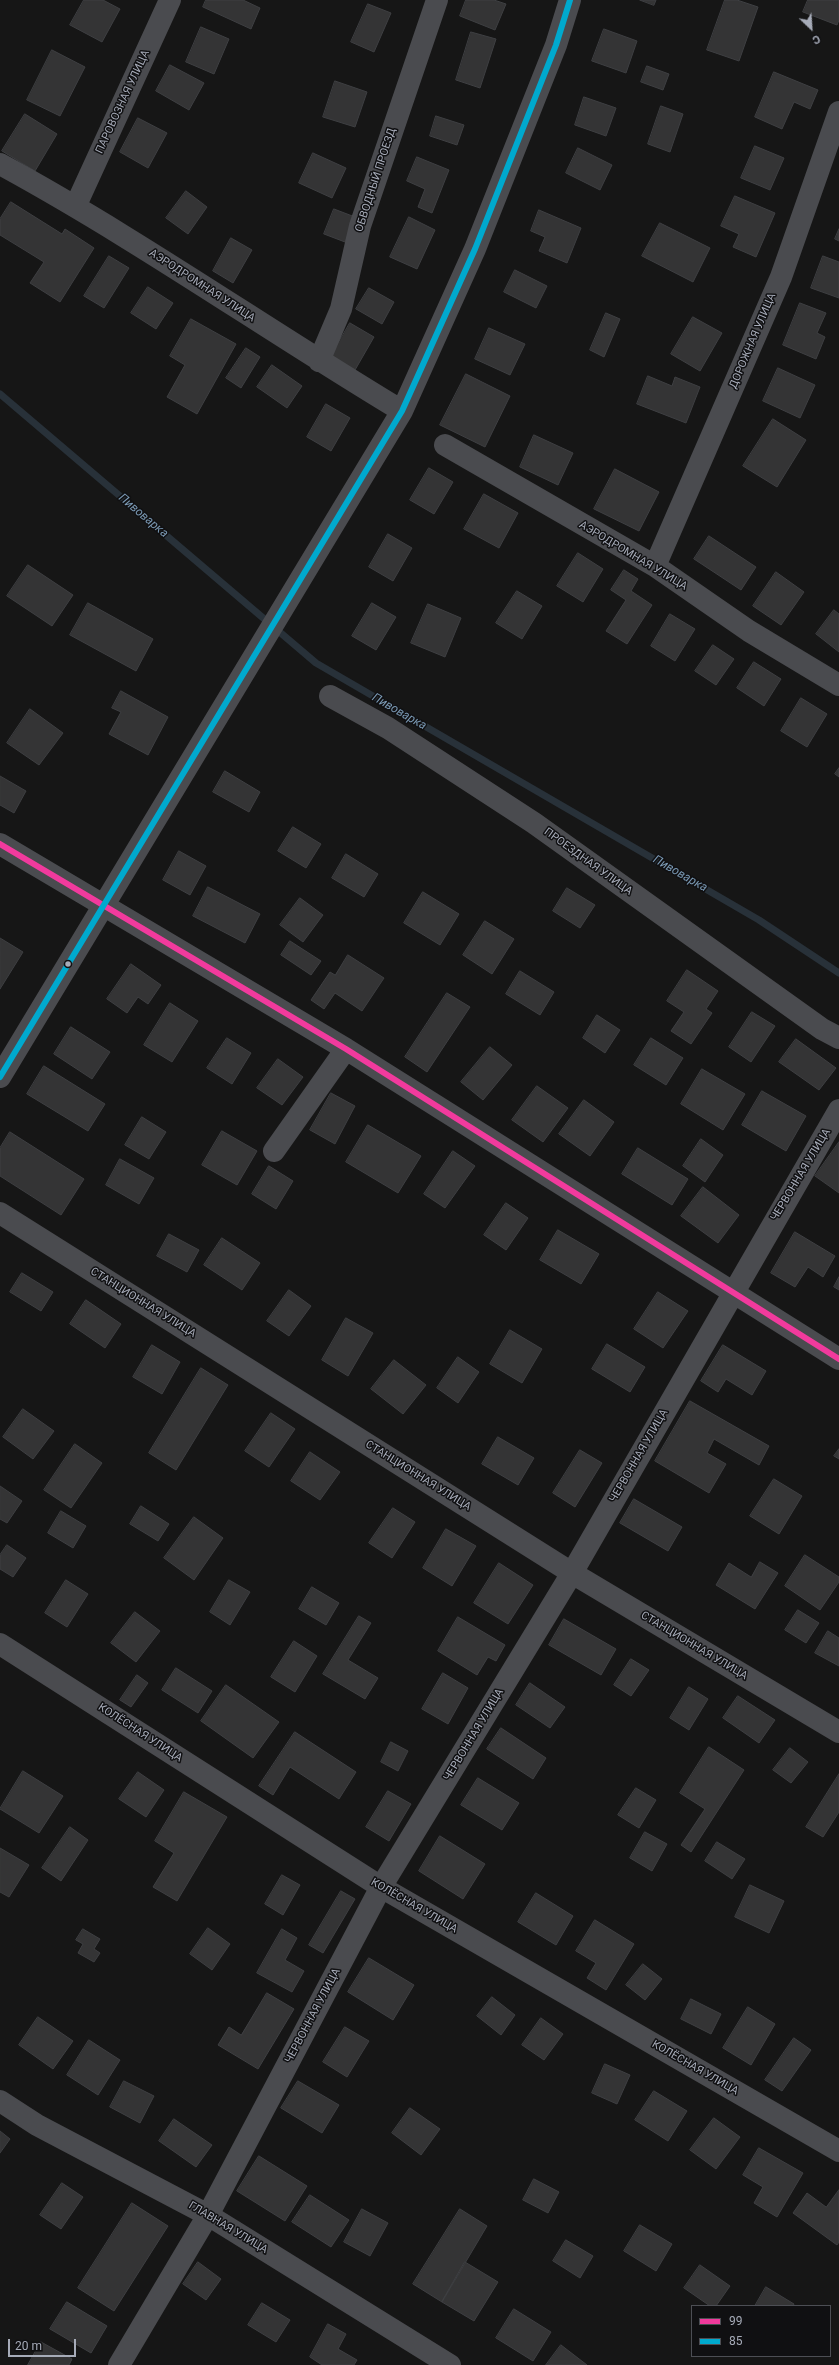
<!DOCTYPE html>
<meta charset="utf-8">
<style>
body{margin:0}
#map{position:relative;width:839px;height:2365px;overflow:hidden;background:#161616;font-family:Roboto,sans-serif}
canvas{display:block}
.legend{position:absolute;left:691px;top:2305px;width:140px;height:52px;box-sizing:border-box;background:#101012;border:1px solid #4c4e54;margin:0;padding:5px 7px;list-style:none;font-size:12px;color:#a6abb8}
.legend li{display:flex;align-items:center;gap:8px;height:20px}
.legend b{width:20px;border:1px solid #4c4e54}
.north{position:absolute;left:791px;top:8px;width:40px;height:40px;-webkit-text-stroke:3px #101012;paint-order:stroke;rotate:155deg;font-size:11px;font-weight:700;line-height:16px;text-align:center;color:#a6abb8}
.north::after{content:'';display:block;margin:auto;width:14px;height:18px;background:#a6abb8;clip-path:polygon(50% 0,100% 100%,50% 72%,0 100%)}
.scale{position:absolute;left:8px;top:2339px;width:68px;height:18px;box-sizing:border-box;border:2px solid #a6abb8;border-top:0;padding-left:5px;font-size:12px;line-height:14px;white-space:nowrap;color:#a6abb8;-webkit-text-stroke:3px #101012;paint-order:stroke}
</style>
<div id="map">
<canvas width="839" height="2365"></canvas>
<ul class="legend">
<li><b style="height:5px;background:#f13a9d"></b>99</li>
<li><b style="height:5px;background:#00a9ce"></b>85</li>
</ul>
<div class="north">С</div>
<div class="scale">20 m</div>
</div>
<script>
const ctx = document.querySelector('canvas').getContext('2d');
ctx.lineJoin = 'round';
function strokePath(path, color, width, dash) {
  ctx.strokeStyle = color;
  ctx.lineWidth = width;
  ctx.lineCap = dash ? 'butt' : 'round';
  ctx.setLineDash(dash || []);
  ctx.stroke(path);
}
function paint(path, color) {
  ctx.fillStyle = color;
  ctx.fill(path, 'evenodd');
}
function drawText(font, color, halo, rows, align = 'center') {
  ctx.font = font + ' Roboto,sans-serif';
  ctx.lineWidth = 3;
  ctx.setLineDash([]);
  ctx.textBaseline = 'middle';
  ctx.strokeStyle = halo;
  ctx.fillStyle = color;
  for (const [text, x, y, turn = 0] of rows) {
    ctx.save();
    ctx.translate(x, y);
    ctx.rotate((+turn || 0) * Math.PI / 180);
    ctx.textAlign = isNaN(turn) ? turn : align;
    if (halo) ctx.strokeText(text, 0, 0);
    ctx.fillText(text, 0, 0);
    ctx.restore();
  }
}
strokePath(new Path2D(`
 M 0,394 L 316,663 L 759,920 L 839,973`), '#283139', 7);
const building = new Path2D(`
 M 84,0 L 103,0 L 120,9 L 102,42 L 70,25 Z
 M 206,0 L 243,0 L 260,8 L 251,29 L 203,7 Z
 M 466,0 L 494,0 L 506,4 L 495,30 L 460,16 Z
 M 640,0 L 656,0 L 654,5 Z
 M 725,0 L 737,0 L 758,7 L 739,61 L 707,50 Z
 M 808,0 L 839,0 L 839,20 L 837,25 L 803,12 Z
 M 368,4 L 391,13 L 374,52 L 351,42 Z
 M 201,27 L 229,39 L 214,74 L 186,62 Z
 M 604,29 L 637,41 L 626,73 L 592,61 Z
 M 471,32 L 496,39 L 480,88 L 456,80 Z
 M 52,50 L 85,67 L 60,116 L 27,100 Z
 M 170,65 L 204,83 L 189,110 L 156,91 Z
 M 647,66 L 669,74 L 663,90 L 641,82 Z
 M 774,72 L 818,90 L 810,109 L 794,102 L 782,129 L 755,117 Z
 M 335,81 L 367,92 L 355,127 L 323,117 Z
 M 584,97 L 616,108 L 606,136 L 575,125 Z
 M 661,106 L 683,114 L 670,152 L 648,144 Z
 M 25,114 L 57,134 L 35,171 L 2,151 Z
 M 436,116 L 464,125 L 457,145 L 430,136 Z
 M 138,118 L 167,133 L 148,168 L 120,152 Z
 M 755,146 L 784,158 L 770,190 L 741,178 Z
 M 578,148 L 612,165 L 600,190 L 566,173 Z
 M 313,153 L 346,168 L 332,198 L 299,183 Z
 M 417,157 L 449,170 L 432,213 L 418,207 L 425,189 L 407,181 Z
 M 186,191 L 207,207 L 188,234 L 166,218 Z
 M 735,196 L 775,213 L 756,257 L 733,247 L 739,234 L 721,226 Z
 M 11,202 L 62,234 L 65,229 L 94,248 L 60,302 L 30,283 L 44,262 L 0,235 L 0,219 Z
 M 334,209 L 355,217 L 345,242 L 324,234 Z
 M 539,210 L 581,228 L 567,263 L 539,251 L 545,237 L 531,231 Z
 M 409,217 L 435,230 L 417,269 L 390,257 Z
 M 660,223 L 710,248 L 693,282 L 642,256 Z
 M 839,229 L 839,241 L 835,239 Z
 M 231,238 L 252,250 L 233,283 L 213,271 Z
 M 109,256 L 129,268 L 104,308 L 84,296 Z
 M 823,256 L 839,262 L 839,298 L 811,288 Z
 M 515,270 L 547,286 L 536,308 L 504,292 Z
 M 148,287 L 173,303 L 156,329 L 131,313 Z
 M 369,288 L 394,302 L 382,324 L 356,309 Z
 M 800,303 L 826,313 L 817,333 L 825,337 L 816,359 L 783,345 Z
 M 606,313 L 620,319 L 604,357 L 590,350 Z
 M 693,317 L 722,333 L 700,371 L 671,354 Z
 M 191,319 L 236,344 L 197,414 L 167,397 L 185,365 L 170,356 Z
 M 350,323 L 374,337 L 355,370 L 331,356 Z
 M 489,328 L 525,344 L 510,375 L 475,359 Z
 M 246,348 L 260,357 L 241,388 L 226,378 Z
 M 272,365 L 302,386 L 287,408 L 257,387 Z
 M 778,368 L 815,385 L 800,418 L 763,401 Z
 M 466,374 L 510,396 L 485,447 L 440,425 Z
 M 648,376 L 672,386 L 675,377 L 700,387 L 686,423 L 637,404 Z
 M 326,404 L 350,418 L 331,451 L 307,437 Z
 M 773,419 L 806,440 L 777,487 L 743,466 Z
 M 534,435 L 573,453 L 558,485 L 520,467 Z
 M 429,468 L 453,482 L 434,514 L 410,500 Z
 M 615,469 L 659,492 L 639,531 L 594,509 Z
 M 484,494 L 518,513 L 499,548 L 464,529 Z
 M 388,534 L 412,548 L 393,581 L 369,567 Z
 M 709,536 L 756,567 L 741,590 L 694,559 Z
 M 578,553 L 603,569 L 583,602 L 557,586 Z
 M 28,565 L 73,595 L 52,626 L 7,596 Z
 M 624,570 L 638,579 L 631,591 L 652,605 L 627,644 L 606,631 L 626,600 L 611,590 Z
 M 776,572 L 804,592 L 781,625 L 753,606 Z
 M 517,591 L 542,606 L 522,639 L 496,623 Z
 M 88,603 L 153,639 L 136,671 L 70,635 Z
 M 372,603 L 396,617 L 376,650 L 352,636 Z
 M 428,604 L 461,618 L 445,657 L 411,643 Z
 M 834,610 L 839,614 L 839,652 L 816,634 Z
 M 670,614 L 695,629 L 675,661 L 651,646 Z
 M 713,645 L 734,659 L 716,685 L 695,671 Z
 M 754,662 L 781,679 L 764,706 L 737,688 Z
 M 121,691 L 168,717 L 148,755 L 109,734 L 121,712 L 112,708 Z
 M 801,698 L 827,714 L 807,747 L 781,731 Z
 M 30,709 L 63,733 L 39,765 L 7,743 Z
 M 839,768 L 839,777 L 835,774 Z
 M 225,771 L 260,792 L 249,812 L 213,792 Z
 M 0,776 L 26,791 L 14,813 L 0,805 Z
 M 293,827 L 321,844 L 306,868 L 278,851 Z
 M 179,851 L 206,866 L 190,895 L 163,880 Z
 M 346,854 L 378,874 L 364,897 L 332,878 Z
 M 208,887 L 260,914 L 245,943 L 193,916 Z
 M 567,888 L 595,905 L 580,928 L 553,911 Z
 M 423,892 L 459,914 L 440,945 L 404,923 Z
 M 300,898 L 323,915 L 303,942 L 280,925 Z
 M 485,921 L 514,939 L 492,974 L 463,955 Z
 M 0,938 L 23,952 L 0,989 Z
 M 290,941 L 321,961 L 311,975 L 281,955 Z
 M 348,955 L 384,978 L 362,1011 L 335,993 L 324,1009 L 311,1000 L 330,972 L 335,975 Z
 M 131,964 L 161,985 L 148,1004 L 138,997 L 127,1013 L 107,999 Z
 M 687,970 L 718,991 L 706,1009 L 712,1013 L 691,1044 L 671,1031 L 684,1012 L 667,1001 Z
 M 520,971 L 554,992 L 540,1015 L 506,994 Z
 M 447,993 L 470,1007 L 427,1072 L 405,1057 Z
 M 170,1003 L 198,1021 L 172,1062 L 144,1045 Z
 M 752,1012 L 775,1026 L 751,1062 L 729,1047 Z
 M 597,1015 L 620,1030 L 605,1053 L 583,1038 Z
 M 71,1027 L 110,1052 L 92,1079 L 54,1054 Z
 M 227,1038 L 251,1053 L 232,1084 L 207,1068 Z
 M 651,1038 L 683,1058 L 666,1085 L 634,1065 Z
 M 796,1039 L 836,1068 L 819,1090 L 779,1062 Z
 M 490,1047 L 512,1065 L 483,1100 L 461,1082 Z
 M 278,1059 L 303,1077 L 282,1105 L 257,1088 Z
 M 44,1066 L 105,1104 L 88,1131 L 27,1094 Z
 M 702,1069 L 745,1094 L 723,1130 L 681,1104 Z
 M 537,1086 L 568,1108 L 543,1142 L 512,1120 Z
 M 762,1091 L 806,1116 L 786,1151 L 742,1125 Z
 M 331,1093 L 355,1106 L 335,1144 L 310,1130 Z
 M 584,1100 L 614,1122 L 590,1156 L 559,1134 Z
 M 142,1117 L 166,1132 L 149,1159 L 125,1145 Z
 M 368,1125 L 421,1156 L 398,1193 L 346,1162 Z
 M 222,1131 L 257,1151 L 237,1185 L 202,1165 Z
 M 10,1132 L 84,1179 L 61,1215 L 0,1176 L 0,1148 Z
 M 701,1139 L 723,1155 L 705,1182 L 683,1166 Z
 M 839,1142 L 839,1193 L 815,1176 Z
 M 638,1148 L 688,1179 L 672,1205 L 622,1174 Z
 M 453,1151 L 475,1166 L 445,1208 L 424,1194 Z
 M 120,1159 L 154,1178 L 139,1204 L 106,1185 Z
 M 269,1166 L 293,1181 L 276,1209 L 252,1194 Z
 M 703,1187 L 739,1215 L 718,1243 L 681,1216 Z
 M 506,1203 L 528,1218 L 506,1250 L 484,1235 Z
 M 558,1230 L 599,1254 L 581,1284 L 540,1260 Z
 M 795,1232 L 835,1256 L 823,1277 L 808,1267 L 795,1287 L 771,1273 Z
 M 169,1234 L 199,1250 L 187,1272 L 157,1256 Z
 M 222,1238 L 260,1263 L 242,1290 L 204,1265 Z
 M 22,1273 L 53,1292 L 41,1311 L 10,1292 Z
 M 839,1277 L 839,1290 L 834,1287 Z
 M 289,1290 L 311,1306 L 289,1336 L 267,1321 Z
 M 658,1292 L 688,1311 L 663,1348 L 634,1329 Z
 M 86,1300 L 121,1324 L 105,1348 L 70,1324 Z
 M 346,1318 L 373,1333 L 348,1376 L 322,1360 Z
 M 510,1330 L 542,1349 L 522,1383 L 490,1364 Z
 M 607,1344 L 645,1367 L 630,1392 L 592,1369 Z
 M 152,1345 L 180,1362 L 162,1394 L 133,1377 Z
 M 723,1345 L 766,1371 L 752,1395 L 726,1379 L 718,1392 L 701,1381 Z
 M 458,1357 L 479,1372 L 458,1403 L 437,1388 Z
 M 394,1360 L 426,1385 L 403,1414 L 371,1389 Z
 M 201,1368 L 228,1385 L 176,1470 L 149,1453 Z
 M 690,1401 L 769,1446 L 759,1465 L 714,1439 L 707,1453 L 726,1464 L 709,1493 L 655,1461 Z
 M 23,1409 L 54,1431 L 33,1459 L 3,1437 Z
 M 271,1413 L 295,1429 L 269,1467 L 245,1451 Z
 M 498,1437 L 534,1458 L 518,1485 L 482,1464 Z
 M 75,1444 L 102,1463 L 71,1508 L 44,1490 Z
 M 839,1449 L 839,1459 L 834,1456 Z
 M 580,1450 L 602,1463 L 575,1507 L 553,1493 Z
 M 310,1452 L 340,1472 L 320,1500 L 291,1481 Z
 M 774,1479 L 802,1496 L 779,1534 L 750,1516 Z
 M 0,1486 L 22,1501 L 7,1523 L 0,1519 Z
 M 634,1499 L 682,1527 L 668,1551 L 620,1523 Z
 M 141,1506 L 169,1524 L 158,1541 L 130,1524 Z
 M 393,1508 L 415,1522 L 392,1558 L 369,1543 Z
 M 61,1511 L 86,1526 L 73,1548 L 48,1533 Z
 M 194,1517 L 223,1538 L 194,1580 L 164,1558 Z
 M 446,1529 L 476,1546 L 452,1586 L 423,1568 Z
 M 7,1545 L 26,1558 L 13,1577 L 0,1569 L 0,1555 Z
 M 805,1555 L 839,1577 L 839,1582 L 820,1610 L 785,1586 Z
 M 760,1562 L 778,1573 L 755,1609 L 716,1585 L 729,1563 L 751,1577 Z
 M 499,1563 L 533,1585 L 508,1624 L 474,1603 Z
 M 66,1580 L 88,1594 L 67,1627 L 45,1613 Z
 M 229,1580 L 250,1592 L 230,1625 L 210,1612 Z
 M 312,1587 L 339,1603 L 326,1625 L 299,1609 Z
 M 798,1610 L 819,1623 L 806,1643 L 785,1630 Z
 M 135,1612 L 160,1631 L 136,1662 L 111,1643 Z
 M 359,1616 L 371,1623 L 348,1660 L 378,1678 L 365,1699 L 323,1674 Z
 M 458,1617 L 505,1645 L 496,1661 L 488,1657 L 477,1675 L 438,1651 Z
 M 564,1619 L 616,1649 L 601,1675 L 549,1645 Z
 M 828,1631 L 839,1638 L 839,1666 L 815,1653 Z
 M 294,1641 L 317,1656 L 295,1692 L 271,1677 Z
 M 631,1659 L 649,1670 L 631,1696 L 614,1685 Z
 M 176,1668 L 212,1691 L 198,1713 L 162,1690 Z
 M 443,1673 L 468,1688 L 448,1724 L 422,1709 Z
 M 137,1675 L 148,1683 L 131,1707 L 120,1700 Z
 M 530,1683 L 565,1707 L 550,1728 L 516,1705 Z
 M 226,1685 L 279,1722 L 253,1758 L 201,1721 Z
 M 689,1687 L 708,1699 L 689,1730 L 670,1718 Z
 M 738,1696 L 775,1720 L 759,1743 L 723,1718 Z
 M 501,1728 L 546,1758 L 533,1779 L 487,1749 Z
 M 295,1732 L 356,1772 L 339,1799 L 290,1767 L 273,1795 L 259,1786 Z
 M 391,1742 L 408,1751 L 398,1771 L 381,1762 Z
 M 709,1747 L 744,1770 L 691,1852 L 681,1845 L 705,1809 L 680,1793 Z
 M 790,1748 L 808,1762 L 791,1783 L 773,1770 Z
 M 23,1771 L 63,1796 L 39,1833 L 0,1809 Z
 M 138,1772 L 164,1790 L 146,1817 L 119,1799 Z
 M 839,1774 L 839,1812 L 823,1837 L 806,1827 Z
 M 478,1778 L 519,1803 L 502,1830 L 461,1805 Z
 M 636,1788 L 656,1800 L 639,1828 L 618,1815 Z
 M 388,1791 L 411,1804 L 389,1841 L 366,1827 Z
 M 184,1792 L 227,1817 L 177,1901 L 153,1887 L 174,1853 L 155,1841 Z
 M 70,1827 L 88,1840 L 61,1881 L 42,1868 Z
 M 645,1832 L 667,1844 L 652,1871 L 630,1858 Z
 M 440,1836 L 485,1864 L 463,1899 L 419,1871 Z
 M 717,1842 L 745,1859 L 732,1879 L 705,1861 Z
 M 0,1848 L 29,1865 L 9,1897 L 0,1892 Z
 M 282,1875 L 300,1885 L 283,1915 L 265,1904 Z
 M 750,1885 L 784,1901 L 769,1933 L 735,1917 Z
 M 341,1891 L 355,1899 L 323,1953 L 309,1945 Z
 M 536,1893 L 573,1916 L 556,1945 L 518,1922 Z
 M 595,1920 L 634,1944 L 606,1990 L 587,1978 L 596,1963 L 576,1951 Z
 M 208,1928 L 230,1944 L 212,1970 L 190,1954 Z
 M 83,1929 L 100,1939 L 94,1949 L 100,1953 L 94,1962 L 78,1953 L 83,1944 L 76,1940 Z
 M 282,1929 L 297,1938 L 285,1960 L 304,1971 L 292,1992 L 257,1973 Z
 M 369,1958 L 414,1985 L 393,2020 L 348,1992 Z
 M 643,1964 L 662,1979 L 645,2000 L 626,1985 Z
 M 267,1993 L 294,2009 L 258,2069 L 218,2045 L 229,2027 L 241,2035 Z
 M 492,1997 L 515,2015 L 501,2035 L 477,2016 Z
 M 691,1999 L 721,2014 L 711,2034 L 681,2019 Z
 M 748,2007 L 775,2024 L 751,2065 L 723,2048 Z
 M 38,2017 L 73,2041 L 53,2069 L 19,2045 Z
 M 541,2018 L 563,2034 L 544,2060 L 522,2045 Z
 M 345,2027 L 369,2041 L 347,2077 L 323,2062 Z
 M 794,2038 L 811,2050 L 782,2091 L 765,2080 Z
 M 89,2040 L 120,2060 L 98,2095 L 67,2075 Z
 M 605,2064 L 630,2075 L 617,2104 L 592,2093 Z
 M 124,2081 L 154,2096 L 140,2123 L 110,2107 Z
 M 298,2081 L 339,2105 L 322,2133 L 281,2108 Z
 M 654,2091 L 687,2111 L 668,2141 L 635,2120 Z
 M 410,2108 L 440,2129 L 421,2155 L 392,2133 Z
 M 714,2118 L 740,2137 L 716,2169 L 690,2150 Z
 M 174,2119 L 212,2145 L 196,2167 L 159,2141 Z
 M 0,2131 L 10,2139 L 0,2153 Z
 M 759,2148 L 803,2173 L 777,2217 L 754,2203 L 763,2187 L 743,2175 Z
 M 259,2156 L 307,2186 L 285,2221 L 237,2191 Z
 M 534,2179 L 559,2192 L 548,2213 L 523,2200 Z
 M 62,2183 L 83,2197 L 61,2229 L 40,2215 Z
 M 839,2190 L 839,2242 L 837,2245 L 793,2213 L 807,2193 L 826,2207 Z
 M 310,2195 L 349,2220 L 331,2247 L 292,2222 Z
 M 132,2203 L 168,2226 L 114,2311 L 78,2288 Z
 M 362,2209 L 388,2223 L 370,2256 L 344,2242 Z
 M 460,2209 L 487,2226 L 442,2302 L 413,2284 Z
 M 640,2225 L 672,2244 L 656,2271 L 624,2251 Z
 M 566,2240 L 593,2256 L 580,2278 L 553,2261 Z
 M 198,2262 L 221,2279 L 206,2300 L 183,2284 Z
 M 465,2262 L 498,2282 L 474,2321 L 442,2302 Z
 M 700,2265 L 730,2286 L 716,2306 L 710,2306 L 684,2288 Z
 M 766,2287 L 794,2304 L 793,2306 L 755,2306 Z
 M 67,2302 L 107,2326 L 91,2353 L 50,2329 Z
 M 262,2303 L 290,2320 L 276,2342 L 248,2325 Z
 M 514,2309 L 551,2332 L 533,2361 L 496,2338 Z
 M 328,2324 L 346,2334 L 338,2349 L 357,2360 L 354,2365 L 322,2365 L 310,2357 Z
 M 41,2342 L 72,2359 L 69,2365 L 28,2365 Z
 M 561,2345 L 587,2365 L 546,2365 Z`);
paint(building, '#343435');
strokePath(building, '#3e3f42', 1);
strokePath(new Path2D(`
 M 0,164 C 138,239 267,330 402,411
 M 76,205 L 170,0
 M 319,361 L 341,309 L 360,226 L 437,0
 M 445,445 L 655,566 L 749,631 L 839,685
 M 655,566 L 781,277 L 839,112
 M 330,696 L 388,728 L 534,823 L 822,1029 L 839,1038
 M 0,844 L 346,1049 L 839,1359
 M 0,1077 L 402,411 L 475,249 L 556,45 L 570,0
 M 274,1151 L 346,1049
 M 0,1213 L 572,1573 L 839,1732
 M 0,1644 L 381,1887 L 839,2151
 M 0,2101 L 37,2125 L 208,2215 L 450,2365
 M 119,2365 L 208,2215 L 381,1887 L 572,1573 L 839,1110`), '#4a4b4f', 22);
strokePath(new Path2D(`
 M 0,844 L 346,1049 L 839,1359`), '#f13a9d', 6);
strokePath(new Path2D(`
 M 0,1077 L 402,411 L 475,249 L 556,45 L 570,0`), '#00a9ce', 6);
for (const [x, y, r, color] of [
 [68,964,3.5,"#a6abb8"]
]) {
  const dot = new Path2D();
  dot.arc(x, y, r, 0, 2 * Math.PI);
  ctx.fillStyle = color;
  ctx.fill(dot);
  strokePath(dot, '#101012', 1.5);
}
drawText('11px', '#a6abb8', '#101012', [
 ["ПАРОВОЗНАЯ УЛИЦА",123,102,-65],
 ["ОБВОДНЫЙ ПРОЕЗД",376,180,-72],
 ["АЭРОДРОМНАЯ УЛИЦА",202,286,33],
 ["ДОРОЖНАЯ УЛИЦА",753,341,-67],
 ["АЭРОДРОМНАЯ УЛИЦА",633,556,31],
 ["ПРОЕЗДНАЯ УЛИЦА",588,862,36],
 ["ЧЕРВОННАЯ УЛИЦА",801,1175,-59],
 ["СТАНЦИОННАЯ УЛИЦА",143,1303,32],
 ["ЧЕРВОННАЯ УЛИЦА",639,1456,-60],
 ["СТАНЦИОННАЯ УЛИЦА",418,1476,32],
 ["СТАНЦИОННАЯ УЛИЦА",694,1646,31],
 ["КОЛЁСНАЯ УЛИЦА",140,1733,33],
 ["ЧЕРВОННАЯ УЛИЦА",474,1735,-59],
 ["КОЛЁСНАЯ УЛИЦА",414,1906,30],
 ["ЧЕРВОННАЯ УЛИЦА",313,2016,-62],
 ["КОЛЁСНАЯ УЛИЦА",695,2068,30],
 ["ГЛАВНАЯ УЛИЦА",228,2228,31]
]);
drawText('italic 12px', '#7b9ab5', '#101012', [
 ["Пивоварка",143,516,40],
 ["Пивоварка",399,712,30],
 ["Пивоварка",680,874,30]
]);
</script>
